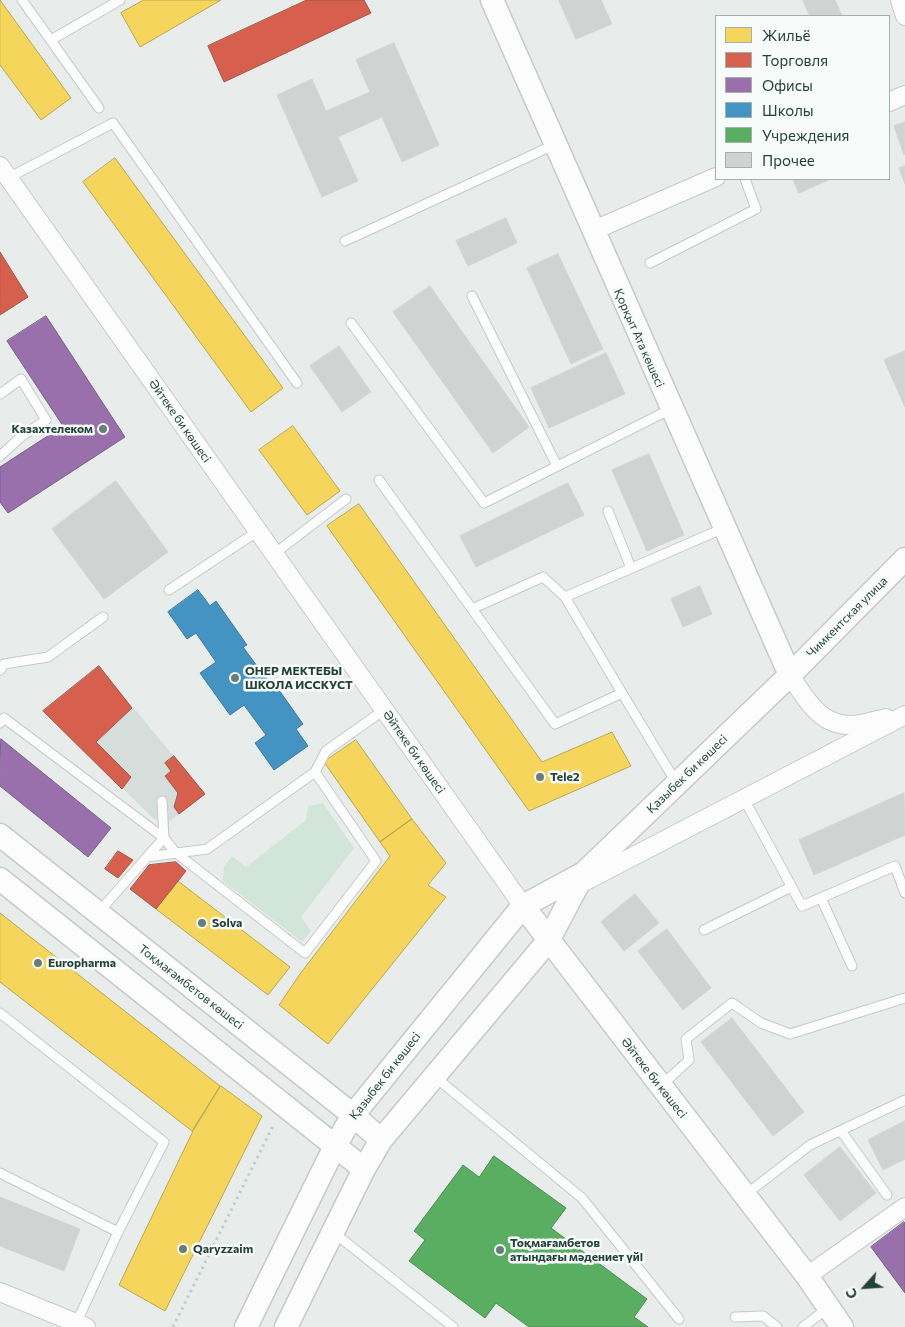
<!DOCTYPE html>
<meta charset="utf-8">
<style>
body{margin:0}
#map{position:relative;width:905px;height:1327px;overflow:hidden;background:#e8edeb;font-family:Commissioner,sans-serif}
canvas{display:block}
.legend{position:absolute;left:715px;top:15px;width:175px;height:165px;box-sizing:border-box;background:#f7fbf9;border:1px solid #a3b1ad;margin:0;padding:6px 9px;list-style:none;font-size:15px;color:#24423a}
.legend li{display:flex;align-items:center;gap:10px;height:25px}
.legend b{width:25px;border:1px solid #a3b1ad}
.north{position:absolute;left:840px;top:1262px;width:50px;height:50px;-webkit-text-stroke:4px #f7fbf9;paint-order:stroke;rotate:244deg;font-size:14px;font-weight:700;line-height:20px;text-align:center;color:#24423a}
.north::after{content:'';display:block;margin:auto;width:18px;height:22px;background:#24423a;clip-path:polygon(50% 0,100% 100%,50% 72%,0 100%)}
</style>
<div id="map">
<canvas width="905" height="1327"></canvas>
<ul class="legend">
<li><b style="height:14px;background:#f6d55c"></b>Жильё</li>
<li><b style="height:14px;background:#d6604d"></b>Торговля</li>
<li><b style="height:14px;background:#9970ab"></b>Офисы</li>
<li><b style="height:14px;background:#4393c3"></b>Школы</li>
<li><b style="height:14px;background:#5aae61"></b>Учреждения</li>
<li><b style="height:14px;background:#cfd4d2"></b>Прочее</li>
</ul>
<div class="north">С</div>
</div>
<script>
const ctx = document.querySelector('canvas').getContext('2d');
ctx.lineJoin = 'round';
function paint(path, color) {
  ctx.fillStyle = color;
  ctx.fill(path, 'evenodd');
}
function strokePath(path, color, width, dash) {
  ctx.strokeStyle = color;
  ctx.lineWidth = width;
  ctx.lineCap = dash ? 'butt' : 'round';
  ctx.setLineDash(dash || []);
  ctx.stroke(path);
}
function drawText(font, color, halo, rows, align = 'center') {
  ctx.font = font + ' Commissioner,sans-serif';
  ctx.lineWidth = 5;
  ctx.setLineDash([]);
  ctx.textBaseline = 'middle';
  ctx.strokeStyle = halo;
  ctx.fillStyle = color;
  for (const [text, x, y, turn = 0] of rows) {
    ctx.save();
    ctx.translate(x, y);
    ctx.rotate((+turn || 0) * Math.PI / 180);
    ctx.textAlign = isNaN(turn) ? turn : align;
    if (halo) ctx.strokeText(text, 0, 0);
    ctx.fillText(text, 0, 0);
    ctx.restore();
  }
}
paint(new Path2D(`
 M 99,666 L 205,794 L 169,822 L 154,819 L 43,711 Z`), '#d6dedb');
paint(new Path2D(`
 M 323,803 L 354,848 L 301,917 L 311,931 L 302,942 L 223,881 L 224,866 L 232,856 L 246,867 L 306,820 L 308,806 Z`), '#d1e6d8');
const homes = new Path2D(`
 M 0,0 L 71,98 L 41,120 L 0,65 Z
 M 144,0 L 221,0 L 140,47 L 121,13 Z
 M 115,158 L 283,388 L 251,412 L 83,182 Z
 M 293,426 L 340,491 L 307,515 L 259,450 Z
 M 359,504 L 542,762 L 612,732 L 631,766 L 529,811 L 327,526 Z
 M 356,740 L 412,819 L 380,842 L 324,762 Z
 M 412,819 L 446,863 L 428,885 L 446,897 L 328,1044 L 279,1005 L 300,974 L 390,856 L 380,842 Z
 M 178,881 L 290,967 L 268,995 L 156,909 Z
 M 0,913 L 220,1086 L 192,1131 L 0,982 Z
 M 221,1086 L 262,1116 L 165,1311 L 119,1285 L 193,1131 Z`);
paint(homes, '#f6d55c');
strokePath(homes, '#b7a952', 1);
const shops = new Path2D(`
 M 307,0 L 364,0 L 371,13 L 224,82 L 208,46 Z
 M 0,252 L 28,297 L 0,315 Z
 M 99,666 L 132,708 L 96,742 L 131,777 L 122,789 L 43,711 Z
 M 174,756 L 205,794 L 179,814 L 174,807 L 178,793 L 165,776 L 171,771 L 165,763 Z
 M 118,851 L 133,860 L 118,878 L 105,869 Z
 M 176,862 L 186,871 L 156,909 L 130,889 L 149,865 Z`);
paint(shops, '#d6604d');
strokePath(shops, '#a15747', 1);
const offices = new Path2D(`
 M 46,316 L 125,437 L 8,513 L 0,502 L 0,467 L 63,426 L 7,341 Z
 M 1,739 L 111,828 L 88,857 L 0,786 Z
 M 904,1222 L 905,1223 L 905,1293 L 871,1247 Z`);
paint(offices, '#9970ab');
strokePath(offices, '#766289', 1);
const schools = new Path2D(`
 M 198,590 L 210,606 L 216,601 L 247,645 L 243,647 L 271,685 L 274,683 L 303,724 L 296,729 L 308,746 L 274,770 L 255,743 L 266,735 L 244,705 L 230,715 L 200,673 L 216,662 L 196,633 L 187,639 L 168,612 Z`);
paint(schools, '#4393c3');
strokePath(schools, '#3a7b9a', 1);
const public = new Path2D(`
 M 494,1156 L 566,1208 L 551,1228 L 647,1299 L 634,1317 L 648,1327 L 529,1327 L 496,1303 L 485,1318 L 409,1261 L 425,1240 L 414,1231 L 463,1165 L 479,1177 Z`);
paint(public, '#5aae61');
strokePath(public, '#4a8e55', 1);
const building = new Path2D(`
 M 559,0 L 601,0 L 612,24 L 576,39 Z
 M 803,0 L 835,0 L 842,16 L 810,16 Z
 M 394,43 L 439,145 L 402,162 L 382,117 L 338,137 L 358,181 L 322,197 L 277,95 L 312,79 L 326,111 L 370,92 L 356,60 Z
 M 905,122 L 905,154 L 904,155 L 894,126 Z
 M 905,166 L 905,184 L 899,168 Z
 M 793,179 L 831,179 L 799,193 Z
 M 506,218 L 517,243 L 468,266 L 456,241 Z
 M 558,254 L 603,349 L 571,364 L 527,268 Z
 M 430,286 L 529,427 L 493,453 L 393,312 Z
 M 339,346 L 371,392 L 342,412 L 310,366 Z
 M 905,351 L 905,407 L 884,360 Z
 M 606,353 L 625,394 L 549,428 L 531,388 Z
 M 649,454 L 684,535 L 647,551 L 612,470 Z
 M 116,481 L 168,552 L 104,599 L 52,529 Z
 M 568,483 L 584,515 L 476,567 L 460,536 Z
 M 700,586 L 712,614 L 683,627 L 671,599 Z
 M 904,793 L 905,835 L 814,875 L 799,840 Z
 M 635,894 L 659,923 L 624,951 L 601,922 Z
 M 667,929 L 711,988 L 683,1010 L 638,951 Z
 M 732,1018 L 804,1112 L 773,1136 L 701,1042 Z
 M 905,1121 L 905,1159 L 883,1170 L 868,1140 Z
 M 840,1147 L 876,1193 L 840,1221 L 804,1175 Z
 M 0,1197 L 80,1229 L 64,1271 L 0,1246 Z`);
paint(building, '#cfd4d2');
strokePath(building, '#d1d6d4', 1);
const service = new Path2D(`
 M 22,0 L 99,108
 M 51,40 L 120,0
 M 8,178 L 113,123 L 297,383
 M 345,241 L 554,145
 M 650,263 L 756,209 L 745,179
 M 472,296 L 557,466
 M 351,323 L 484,503 L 671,409
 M 0,394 L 21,379 L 46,420 L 22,436 L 0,456
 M 379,480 L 555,724 L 622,693 L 677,784
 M 608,511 L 631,568
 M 274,554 L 346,499
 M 169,590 L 258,531
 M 472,609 L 543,577 L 565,597
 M 0,670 L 4,664 L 48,657 L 103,617
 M 622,693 L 565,597 L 724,528
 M 0,723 L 4,718 L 164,838 L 147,857
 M 744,799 L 802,906 L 895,866 L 905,893
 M 162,801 L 164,838 L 176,853 L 305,953 L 376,861 L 315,772
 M 821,898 L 852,966
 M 98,913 L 147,857 L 207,849 L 315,772 L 326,751 L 384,710
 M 704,930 L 791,887
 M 0,1013 L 164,1142 L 118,1232 L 75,1326
 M 434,1076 L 582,1198 L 679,1319
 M 661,1086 L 689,1060 L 686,1039 L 732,1003 L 761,1023 L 790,1034 L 905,998
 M 841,1131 L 887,1195
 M 0,1173 L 118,1232
 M 745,1195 L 810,1145 L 905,1100
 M 333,1232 L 453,1327
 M 735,1317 L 763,1316 L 777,1327
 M 803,1327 L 829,1307`);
const minor = new Path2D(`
 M 900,0 L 905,16
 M 889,102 L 905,95
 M 0,166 L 523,906
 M 592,231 L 716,177
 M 790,675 C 805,698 820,726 851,725 C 862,725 875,720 886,718
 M 578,885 L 905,715
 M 807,1276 L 905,1207
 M 0,1292 L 86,1327`);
const tertiary = new Path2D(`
 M 492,0 L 790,675
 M 0,835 L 353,1115 L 381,1140
 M 0,879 L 364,1169
 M 523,906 L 807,1276 L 842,1327
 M 246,1327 L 335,1146 L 353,1115 L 523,906 L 584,873 L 790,675 L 905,559
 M 286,1327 L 364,1169 L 381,1140 L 548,941 L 584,873`);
strokePath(service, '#c5cac8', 11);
strokePath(minor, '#c5cac8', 20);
strokePath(tertiary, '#c5cac8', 25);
strokePath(new Path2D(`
 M 173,1327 L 274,1124`), '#c3ccca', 3, [2.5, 4]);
strokePath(service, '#fcfcfc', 9);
strokePath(minor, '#fcfcfc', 18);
strokePath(tertiary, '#fcfcfc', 22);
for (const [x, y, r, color] of [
 [103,429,5,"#697e78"],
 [235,678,5,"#697e78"],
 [540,777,5,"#697e78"],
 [202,923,5,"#697e78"],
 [38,963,5,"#697e78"],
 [183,1249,5,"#697e78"],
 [500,1250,5,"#697e78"]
]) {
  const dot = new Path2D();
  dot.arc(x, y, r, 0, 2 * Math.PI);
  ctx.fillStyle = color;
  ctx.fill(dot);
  strokePath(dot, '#f7fbf9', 2);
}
drawText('12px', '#24423a', '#f7fbf9', [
 ["Қорқыт Ата көшесі",639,338,66],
 ["Әйтеке би көшесі",180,421,55],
 ["Чимкентская улица",847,617,-45],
 ["Әйтеке би көшесі",414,752,55],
 ["Қазыбек би көшесі",687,774,-44],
 ["Тоқмағамбетов көшесі",191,987,38],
 ["Қазыбек би көшесі",385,1076,-52],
 ["Әйтеке би көшесі",654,1078,52]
]);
drawText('bold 12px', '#24423a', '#f7fbf9', [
 ["Казахтелеком",93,429,"right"],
 ["ОНЕР МЕКТЕБЫ",245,671],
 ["ШКОЛА ИССКУСТ",245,685],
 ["Tele2",550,777],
 ["Solva",212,923],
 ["Europharma",48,963],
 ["Тоқмағамбетов",510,1243],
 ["атындағы мәдениет үйі",510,1257],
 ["Qaryzzaim",193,1249]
], 'left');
</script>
